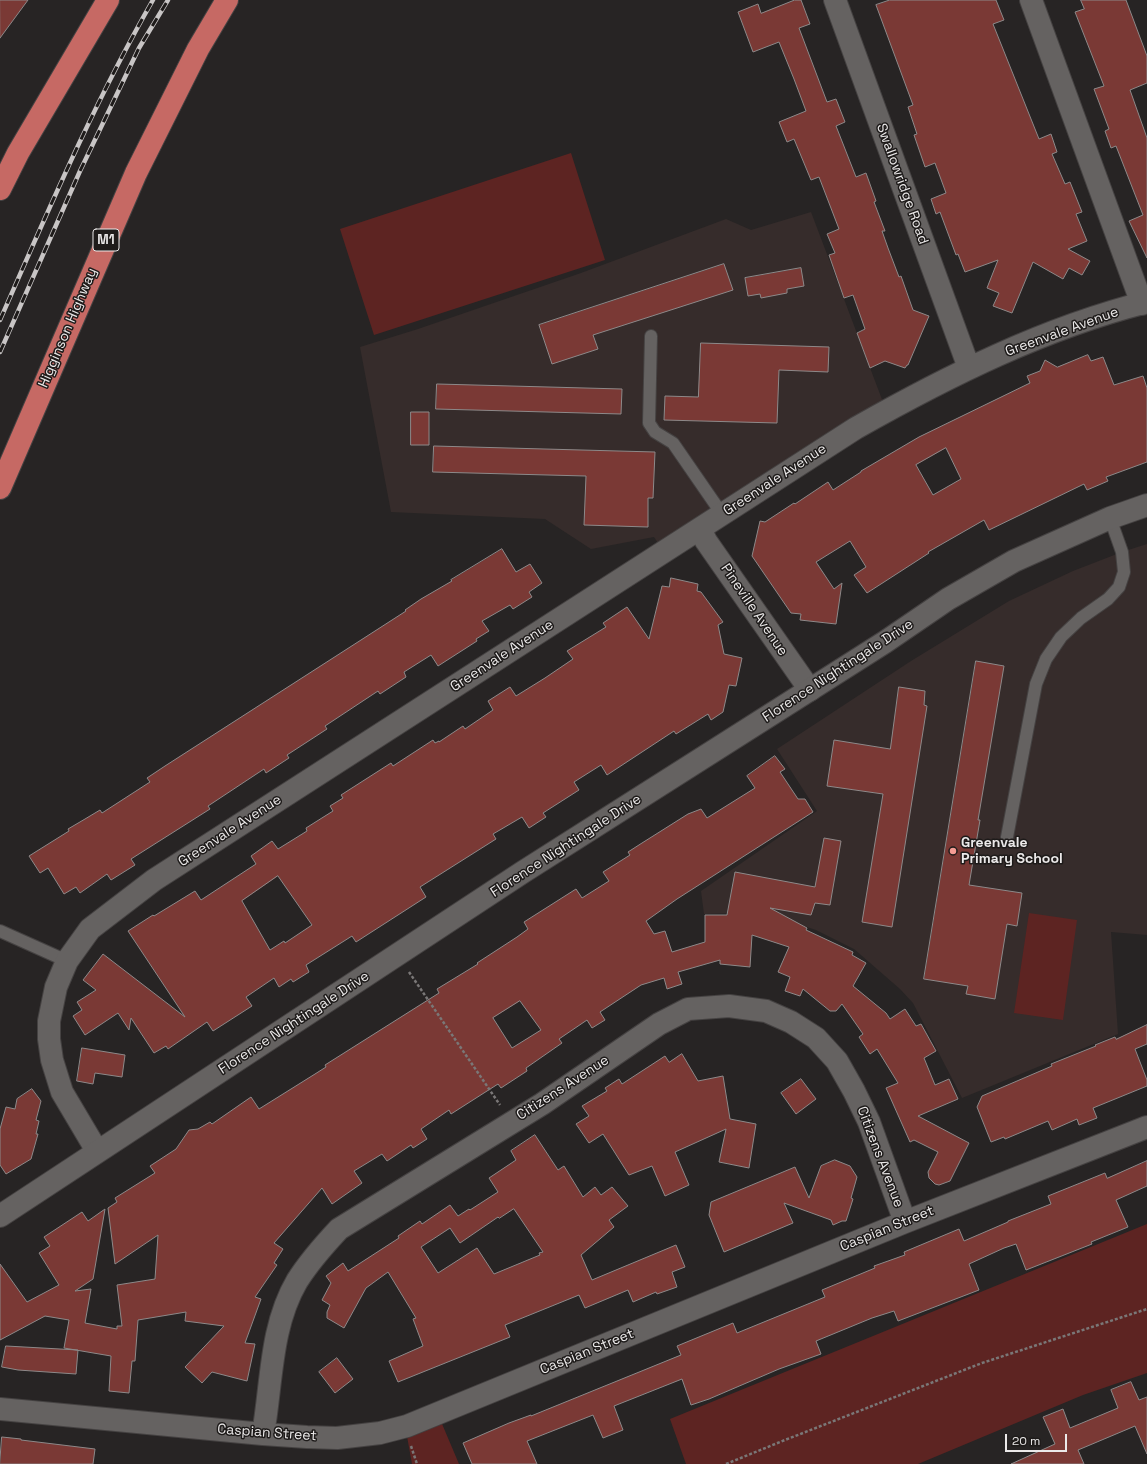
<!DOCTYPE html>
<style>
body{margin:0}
#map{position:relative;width:1147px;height:1464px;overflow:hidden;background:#272424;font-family:"Space Grotesk",sans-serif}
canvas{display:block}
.scale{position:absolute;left:1005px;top:1434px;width:62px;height:18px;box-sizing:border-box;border:2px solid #ebe9e9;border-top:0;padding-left:5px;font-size:12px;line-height:14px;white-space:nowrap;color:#ebe9e9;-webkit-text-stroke:3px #1e1b1a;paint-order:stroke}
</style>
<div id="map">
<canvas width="1147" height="1464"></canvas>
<div class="scale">20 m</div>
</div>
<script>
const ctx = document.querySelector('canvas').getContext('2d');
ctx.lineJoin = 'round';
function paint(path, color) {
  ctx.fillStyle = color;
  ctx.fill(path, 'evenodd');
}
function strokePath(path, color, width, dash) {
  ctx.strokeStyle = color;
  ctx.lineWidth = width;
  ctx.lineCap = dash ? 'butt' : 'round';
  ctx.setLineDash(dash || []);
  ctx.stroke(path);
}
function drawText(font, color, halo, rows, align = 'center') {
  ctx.font = font + ' "Space Grotesk",sans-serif';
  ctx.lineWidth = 3;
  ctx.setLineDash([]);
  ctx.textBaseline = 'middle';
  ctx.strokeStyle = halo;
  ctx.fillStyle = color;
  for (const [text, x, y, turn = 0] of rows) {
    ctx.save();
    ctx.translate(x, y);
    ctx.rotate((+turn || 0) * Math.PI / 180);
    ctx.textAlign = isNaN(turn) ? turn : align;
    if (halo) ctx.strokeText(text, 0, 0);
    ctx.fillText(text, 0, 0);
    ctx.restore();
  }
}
paint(new Path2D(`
 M 811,212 L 886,410 L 664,552 L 654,537 L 591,549 L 545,519 L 391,512 L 360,347 L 418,329 L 581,273 L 726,219 L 751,230 Z
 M 1147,544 L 1147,935 L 1111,932 L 1118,1034 L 962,1098 L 913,1003 L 900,989 L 854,949 L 816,930 L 777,917 L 740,913 L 704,914 L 701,891 L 817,811 L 777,749 L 911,661 L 1009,601 L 1073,571 L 1122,552 Z`), '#362c2b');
paint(new Path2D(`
 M 571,153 L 605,260 L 374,335 L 340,229 Z
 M 1029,913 L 1077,920 L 1063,1020 L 1014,1013 Z
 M 1147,1224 L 1147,1373 L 1083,1395 L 918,1464 L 686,1464 L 670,1419 Z
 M 437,1412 L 459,1464 L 412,1464 L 405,1425 Z`), '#5d2422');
const building = new Path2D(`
 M 0,0 L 28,0 L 0,38 Z
 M 795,0 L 801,0 L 810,24 L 799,28 L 827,102 L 836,99 L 845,122 L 836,126 L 856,177 L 866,173 L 876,201 L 874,202 L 885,231 L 882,231 L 888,248 L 899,277 L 901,276 L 913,310 L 929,316 L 908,365 L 907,365 L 905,368 L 885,361 L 870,368 L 857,333 L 865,329 L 853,295 L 844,298 L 829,255 L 835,253 L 827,234 L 839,229 L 819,177 L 811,180 L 794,139 L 787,142 L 779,122 L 806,111 L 794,79 L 779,42 L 753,52 L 738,12 L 758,4 L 761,13 Z
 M 890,0 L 996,0 L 1004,20 L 993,24 L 1039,139 L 1051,134 L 1057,152 L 1052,154 L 1065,184 L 1070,182 L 1082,212 L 1076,214 L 1087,241 L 1068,249 L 1090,261 L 1082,275 L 1069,268 L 1063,279 L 1033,262 L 1012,313 L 993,306 L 999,293 L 987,288 L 998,260 L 965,272 L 958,254 L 956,255 L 940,212 L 936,214 L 931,199 L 946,193 L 935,163 L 925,167 L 914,135 L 917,134 L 908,107 L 913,105 L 876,5 Z
 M 1081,0 L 1126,0 L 1147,56 L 1147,83 L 1130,90 L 1147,138 L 1147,258 L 1129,221 L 1143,215 L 1116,146 L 1111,148 L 1105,131 L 1109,129 L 1094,89 L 1104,86 L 1075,12 L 1084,9 Z
 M 724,264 L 733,290 L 593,335 L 598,349 L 552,364 L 539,325 Z
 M 801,268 L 804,286 L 787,289 L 787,293 L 761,298 L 760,294 L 748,296 L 745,278 Z
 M 701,343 L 829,347 L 828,372 L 779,370 L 777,423 L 664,420 L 665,396 L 698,397 Z
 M 1088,355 L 1091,361 L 1103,357 L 1114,385 L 1143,376 L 1147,388 L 1147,462 L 1106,477 L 1108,481 L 1087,490 L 1084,484 L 989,530 L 984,520 L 928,552 L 929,553 L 867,593 L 854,575 L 866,567 L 850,541 L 816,562 L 834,589 L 842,583 L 836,624 L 800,620 L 801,614 L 791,613 L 752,556 L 760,521 L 765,522 L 794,503 L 795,504 L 828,482 L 833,490 L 861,472 L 861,471 L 919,437 L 1030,383 L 1027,376 L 1040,371 L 1045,360 L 1057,367 ZM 946,448 L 961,479 L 933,495 L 916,465 Z
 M 437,384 L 622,389 L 621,414 L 436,409 Z
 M 411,412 L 429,412 L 429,445 L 411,445 Z
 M 434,446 L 655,452 L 653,498 L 648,498 L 648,527 L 584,525 L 586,476 L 433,472 Z
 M 502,549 L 516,572 L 530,564 L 542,583 L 529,592 L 532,597 L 513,609 L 510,605 L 482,621 L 489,631 L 476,639 L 477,641 L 438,666 L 431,655 L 404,672 L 406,677 L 380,694 L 378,691 L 325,726 L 327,729 L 287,755 L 289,758 L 266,773 L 264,769 L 208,806 L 210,809 L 131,859 L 135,865 L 111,880 L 107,874 L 80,893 L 76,887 L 64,894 L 48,868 L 40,873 L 29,856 L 69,831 L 68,829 L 85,819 L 100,810 L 102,813 L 150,782 L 147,778 L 165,766 L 361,640 L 406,611 L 405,610 L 421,599 L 452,581 L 451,580 Z
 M 671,578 L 698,584 L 697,591 L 701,592 L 723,622 L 718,625 L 724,654 L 742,658 L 736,686 L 729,685 L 723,712 L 711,720 L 708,714 L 676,734 L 674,731 L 607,775 L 601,765 L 574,782 L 579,790 L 543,813 L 546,817 L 529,828 L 522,817 L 493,834 L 496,839 L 420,887 L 426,897 L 356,942 L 352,936 L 306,965 L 309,972 L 293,982 L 291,979 L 279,987 L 274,978 L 246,997 L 252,1006 L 213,1031 L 207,1022 L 168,1049 L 166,1046 L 154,1053 L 131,1018 L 129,1030 L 118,1013 L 85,1035 L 73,1016 L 82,1010 L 77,1002 L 96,990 L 83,980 L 103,954 L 185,1017 L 128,931 L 153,915 L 154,916 L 195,891 L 201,900 L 256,864 L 251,856 L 272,841 L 278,849 L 307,831 L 306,828 L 333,811 L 330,806 L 343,798 L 341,795 L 391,763 L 393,766 L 433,740 L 435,743 L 439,741 L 439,742 L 463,726 L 465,729 L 493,710 L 488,701 L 510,687 L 516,696 L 545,678 L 573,659 L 567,651 L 606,627 L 603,623 L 627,607 L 649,639 L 662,586 L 669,587 ZM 278,876 L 312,925 L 285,943 L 284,941 L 270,950 L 242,901 Z
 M 976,661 L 1004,666 L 978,820 L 980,820 L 969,885 L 1022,893 L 1017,926 L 1007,924 L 995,999 L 966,994 L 968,986 L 924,979 Z
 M 899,687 L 925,691 L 924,705 L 927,706 L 892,927 L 862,922 L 883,794 L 827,786 L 834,740 L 890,749 Z
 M 775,756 L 785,769 L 780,772 L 798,799 L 805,799 L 813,812 L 677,899 L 646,921 L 654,934 L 665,931 L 672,952 L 705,942 L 705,915 L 727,915 L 735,872 L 815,887 L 824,838 L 841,841 L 830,905 L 815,903 L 811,915 L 770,908 L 807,928 L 806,930 L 853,952 L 852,955 L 866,963 L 853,986 L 886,1013 L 890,1019 L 905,1009 L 916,1026 L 921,1024 L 936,1051 L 924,1058 L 935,1085 L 949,1079 L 958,1099 L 918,1116 L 969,1143 L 950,1181 L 939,1185 L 935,1184 L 929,1178 L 928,1172 L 938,1152 L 914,1140 L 910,1142 L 886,1088 L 898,1083 L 877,1049 L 870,1054 L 859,1037 L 863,1034 L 842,1004 L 836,1011 L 830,1011 L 803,989 L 800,996 L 785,991 L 790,977 L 778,972 L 789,947 L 752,935 L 750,967 L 720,964 L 720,960 L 678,972 L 682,984 L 667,989 L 664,978 L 641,985 L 600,1012 L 605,1020 L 592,1028 L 587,1020 L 559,1039 L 562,1043 L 526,1068 L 527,1071 L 501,1088 L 498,1084 L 451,1114 L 449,1110 L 421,1129 L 427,1139 L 413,1148 L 411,1145 L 387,1161 L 382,1154 L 354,1171 L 362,1183 L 332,1204 L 322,1188 L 274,1243 L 283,1249 L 274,1263 L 277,1265 L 255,1297 L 261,1299 L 245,1343 L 255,1344 L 247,1381 L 212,1372 L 202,1383 L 185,1367 L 224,1326 L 185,1321 L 186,1312 L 138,1320 L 135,1361 L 132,1361 L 129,1393 L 109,1391 L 111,1356 L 64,1348 L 69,1320 L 45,1316 L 0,1340 L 0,1264 L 27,1302 L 59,1285 L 39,1253 L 50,1246 L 44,1237 L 82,1212 L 88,1221 L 105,1209 L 93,1279 L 75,1291 L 91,1289 L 85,1323 L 117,1329 L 117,1326 L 122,1326 L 117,1285 L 155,1279 L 158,1235 L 115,1264 L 108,1208 L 117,1202 L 115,1198 L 155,1173 L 150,1166 L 176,1149 L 189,1130 L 198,1129 L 210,1122 L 212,1124 L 251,1097 L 259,1109 L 315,1074 L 326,1067 L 325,1065 L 439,993 L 437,989 L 478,964 L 477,963 L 517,937 L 528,929 L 524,922 L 576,889 L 582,898 L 609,881 L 603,872 L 630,855 L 628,852 L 642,843 L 688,814 L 701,809 L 707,818 L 755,788 L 747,776 ZM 520,1001 L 541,1030 L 512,1048 L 493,1018 Z
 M 1147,1025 L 1147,1044 L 1135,1049 L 1147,1080 L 1147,1086 L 1093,1108 L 1097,1118 L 1079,1125 L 1077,1119 L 1052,1130 L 1048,1121 L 1005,1139 L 1004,1137 L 991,1142 L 977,1107 L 982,1096 L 1052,1066 L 1051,1064 L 1096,1046 L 1095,1045 L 1115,1037 L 1116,1039 Z
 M 82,1048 L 125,1055 L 122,1077 L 95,1073 L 93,1084 L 77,1081 Z
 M 682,1054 L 698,1081 L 723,1076 L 730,1119 L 756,1124 L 749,1168 L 719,1162 L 726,1129 L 675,1152 L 689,1185 L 665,1196 L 652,1166 L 629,1175 L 603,1134 L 589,1143 L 576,1124 L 589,1116 L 582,1106 L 607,1091 L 605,1088 L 619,1079 L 622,1084 L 665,1056 L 669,1062 Z
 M 801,1079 L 816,1099 L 796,1114 L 781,1093 Z
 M 32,1089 L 41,1101 L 36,1120 L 39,1121 L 36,1134 L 38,1134 L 31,1159 L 6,1174 L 0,1165 L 0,1129 L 6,1107 L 15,1109 L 17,1099 Z
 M 535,1135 L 558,1170 L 564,1166 L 583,1197 L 595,1187 L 601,1195 L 612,1187 L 628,1206 L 609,1220 L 614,1227 L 581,1255 L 592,1280 L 676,1245 L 685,1267 L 672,1272 L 677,1287 L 657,1294 L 656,1292 L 633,1302 L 628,1290 L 585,1308 L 579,1295 L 505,1325 L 510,1337 L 398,1382 L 389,1361 L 423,1346 L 413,1319 L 416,1318 L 388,1272 L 366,1288 L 344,1328 L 327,1318 L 327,1312 L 330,1305 L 322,1300 L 331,1283 L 326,1276 L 343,1263 L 348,1271 L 399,1238 L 398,1236 L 420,1221 L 422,1224 L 450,1205 L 458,1216 L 469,1209 L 470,1210 L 498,1192 L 489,1178 L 516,1160 L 511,1151 ZM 514,1209 L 543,1252 L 539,1253 L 540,1255 L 494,1274 L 477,1248 L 438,1273 L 421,1247 L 450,1228 L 460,1243 L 498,1217 L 499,1218 Z
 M 835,1160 L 850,1166 L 857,1177 L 851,1198 L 853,1199 L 846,1221 L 842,1221 L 833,1225 L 831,1220 L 784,1203 L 793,1223 L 724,1252 L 709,1215 L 711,1202 L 795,1167 L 809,1198 L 821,1166 Z
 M 1147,1161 L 1147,1186 L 1116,1200 L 1128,1227 L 1091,1242 L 1092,1244 L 1026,1270 L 1016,1244 L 1004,1248 L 969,1264 L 979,1290 L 898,1321 L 894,1311 L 872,1318 L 816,1341 L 821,1354 L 779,1369 L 709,1399 L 691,1405 L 682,1379 L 614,1406 L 623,1430 L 603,1438 L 593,1415 L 527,1441 L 537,1464 L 472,1464 L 463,1443 L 509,1423 L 531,1415 L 531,1416 L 681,1355 L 677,1346 L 733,1323 L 737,1333 L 825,1297 L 822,1290 L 875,1268 L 874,1266 L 905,1255 L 904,1252 L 959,1229 L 964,1241 L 1008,1222 L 1008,1221 L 1051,1204 L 1048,1196 L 1105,1173 L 1107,1178 Z
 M 6,1346 L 78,1350 L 76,1374 L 18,1370 L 2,1367 Z
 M 337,1358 L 353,1379 L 335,1393 L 319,1372 Z
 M 1131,1382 L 1139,1400 L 1147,1397 L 1147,1454 L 1135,1426 L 1078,1450 L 1084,1464 L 1011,1464 L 1055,1444 L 1043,1417 L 1063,1409 L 1070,1428 L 1118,1408 L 1111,1390 Z
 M 2,1437 L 21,1439 L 21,1440 L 95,1449 L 93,1464 L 0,1464 Z`);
paint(building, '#7a3935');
strokePath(building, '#8d8989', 1);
const service = new Path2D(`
 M 651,336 L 649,423 L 655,432 L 673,443 L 722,514
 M 1007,837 L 1036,684 L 1046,659 L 1061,637 L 1081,618 L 1108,599 L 1119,587 L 1124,572 L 1122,552 L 1110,518
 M 0,931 L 67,961`);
const minor = new Path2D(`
 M 835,0 L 969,368
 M 1031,0 L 1142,304
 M 700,529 L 706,541 L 810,690
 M 97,1151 L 62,1092 L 52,1060 L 49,1039 L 49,1021 L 56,987 L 67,961 L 90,929 L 154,880 L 856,428 C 948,376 1044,328 1147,302
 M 0,1409 L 263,1434 L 307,1437 L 337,1438 L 380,1433 L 407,1426 L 905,1222 L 1147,1127
 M 263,1434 C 272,1383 270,1327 297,1281 C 309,1262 324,1245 339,1229 L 542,1104 L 659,1024 L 688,1009 L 729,1006 L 766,1011 L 791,1022 L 816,1038 L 837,1061 L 854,1091 L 869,1122 L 905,1222`);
const tertiary = new Path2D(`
 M 0,1216 L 523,872 L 885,642 L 948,599 L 1014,561 L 1110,518 L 1147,505`);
const trunk = new Path2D(`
 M 0,189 L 18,153 L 108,0
 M 0,488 L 136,173 L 198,49 L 227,0`);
strokePath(service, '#454242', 14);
strokePath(minor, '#454242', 24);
strokePath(tertiary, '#454242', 24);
strokePath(trunk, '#454242', 24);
strokePath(new Path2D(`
 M 409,972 L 500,1105
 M 411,1446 L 417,1464
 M 726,1464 L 785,1440 L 982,1363 L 1147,1309`), '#7a7777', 2.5, [3, 2]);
strokePath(service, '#656261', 12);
strokePath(minor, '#656261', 22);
strokePath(tertiary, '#656261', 22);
strokePath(trunk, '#c66964', 22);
const rail = new Path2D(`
 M 0,320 C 48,211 94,103 153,0
 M 0,352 L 80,171 L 139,48 L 168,0`);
strokePath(rail, '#c8c5c5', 4.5);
strokePath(rail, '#1e1b1a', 3, [9]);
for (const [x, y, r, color] of [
 [953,851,4,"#f59c94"]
]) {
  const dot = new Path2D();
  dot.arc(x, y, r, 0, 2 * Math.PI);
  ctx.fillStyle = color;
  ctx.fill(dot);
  strokePath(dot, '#1e1b1a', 1.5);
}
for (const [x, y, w] of [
 [106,240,26]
]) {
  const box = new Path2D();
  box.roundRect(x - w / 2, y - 11, w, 22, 3);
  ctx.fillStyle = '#1e1b1a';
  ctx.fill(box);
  strokePath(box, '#ebe9e9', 1);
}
drawText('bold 13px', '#ebe9e9', null, [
 ["M1",106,240]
]);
drawText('14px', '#ebe9e9', '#1e1b1a', [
 ["Swallowridge Road",902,184,70],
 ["Higginson Highway",68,328,-67],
 ["Greenvale Avenue",1062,332,-20],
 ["Greenvale Avenue",775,480,-33],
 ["Pineville Avenue",754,610,56],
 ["Greenvale Avenue",502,656,-33],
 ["Florence Nightingale Drive",838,671,-33],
 ["Greenvale Avenue",230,831,-33],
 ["Florence Nightingale Drive",566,846,-33],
 ["Florence Nightingale Drive",294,1023,-33],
 ["Citizens Avenue",563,1088,-33],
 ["Citizens Avenue",880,1157,69],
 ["Caspian Street",887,1229,-22],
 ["Caspian Street",587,1352,-22],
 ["Caspian Street",267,1433,4]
]);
drawText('bold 14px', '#ebe9e9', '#1e1b1a', [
 ["Greenvale",961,843],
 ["Primary School",961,859]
], 'left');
</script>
